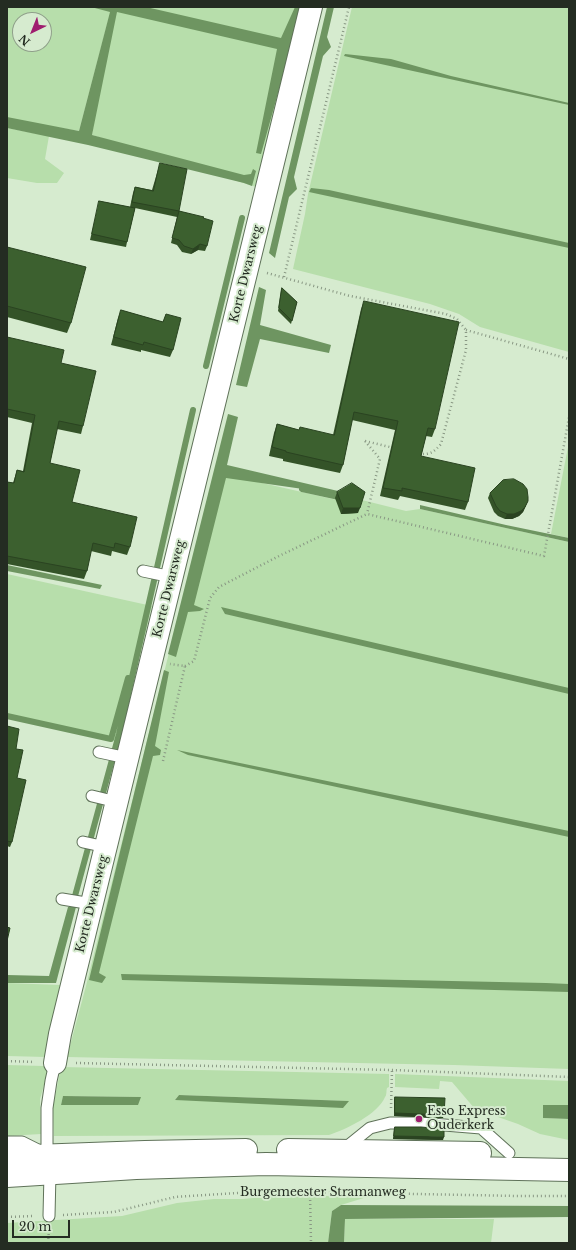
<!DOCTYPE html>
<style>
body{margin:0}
#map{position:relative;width:576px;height:1250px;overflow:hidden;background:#d6ebcf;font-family:"Libre Baskerville",serif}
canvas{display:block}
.frame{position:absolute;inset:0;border:8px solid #242c22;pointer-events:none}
.north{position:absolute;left:12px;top:12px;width:40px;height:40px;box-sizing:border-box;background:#d6ebcf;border:1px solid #8f9f8a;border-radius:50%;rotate:223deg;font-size:11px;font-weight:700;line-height:16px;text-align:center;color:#242c22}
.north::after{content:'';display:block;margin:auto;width:14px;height:18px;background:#9f1d6f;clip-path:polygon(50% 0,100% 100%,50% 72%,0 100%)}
.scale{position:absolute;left:12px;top:1220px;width:58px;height:18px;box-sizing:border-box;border:2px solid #242c22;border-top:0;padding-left:5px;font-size:12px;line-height:14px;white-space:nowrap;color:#242c22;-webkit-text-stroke:3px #d6ebcf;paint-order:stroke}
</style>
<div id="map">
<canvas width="576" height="1250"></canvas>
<div class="frame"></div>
<div class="north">N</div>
<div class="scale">20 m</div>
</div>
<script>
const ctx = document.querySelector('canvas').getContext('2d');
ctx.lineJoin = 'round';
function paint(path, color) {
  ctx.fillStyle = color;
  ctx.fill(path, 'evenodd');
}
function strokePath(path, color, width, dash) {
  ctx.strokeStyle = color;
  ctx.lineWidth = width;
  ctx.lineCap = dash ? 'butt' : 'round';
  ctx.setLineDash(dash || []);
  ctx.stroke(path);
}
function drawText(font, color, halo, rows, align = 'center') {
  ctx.font = font + ' "Libre Baskerville",serif';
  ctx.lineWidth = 4;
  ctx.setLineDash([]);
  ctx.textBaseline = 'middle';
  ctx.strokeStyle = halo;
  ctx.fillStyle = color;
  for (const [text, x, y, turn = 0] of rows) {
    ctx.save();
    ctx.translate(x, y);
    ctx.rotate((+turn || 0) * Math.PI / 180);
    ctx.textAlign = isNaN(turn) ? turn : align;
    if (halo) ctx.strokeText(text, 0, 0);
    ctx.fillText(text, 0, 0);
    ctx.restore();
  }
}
paint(new Path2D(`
 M 7,7 L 300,7 L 256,187 L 92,135 L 109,17 L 79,131 L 7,119 ZM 20,20 L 44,20 L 44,44 L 20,44 Z
 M 352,7 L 569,7 L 569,352 L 480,327 L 459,314 L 430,304 L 293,269 L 305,214 L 308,194 Z
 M 7,128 L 49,136 L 45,159 L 64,173 L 57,183 L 37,183 L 7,178 Z
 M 569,442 L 569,538 L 551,534 Z
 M 214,472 L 337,500 L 338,494 L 406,511 L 420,509 L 569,542 L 569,1069 L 454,1065 L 67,1057 L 86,986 Z
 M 7,574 L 152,606 L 118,742 L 7,718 Z
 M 7,983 L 60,985 L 46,1057 L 7,1056 Z
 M 7,1065 L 43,1066 L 48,1071 L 40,1099 L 41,1134 L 7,1136 Z
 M 61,1067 L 389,1074 L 389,1087 L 387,1088 C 386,1091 387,1095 385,1097 C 378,1114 347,1129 329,1135 L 54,1136 L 53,1107 ZM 179,1095 L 348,1101 L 175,1100 ZM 63,1096 L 140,1097 L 141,1097 L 61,1105 Z
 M 395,1074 L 569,1081 L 569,1105 L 543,1105 L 543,1118 L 569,1119 L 569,1140 L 540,1134 L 518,1124 L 475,1109 L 452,1082 L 440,1081 L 439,1089 L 395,1087 Z
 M 285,1195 L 367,1197 L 341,1205 L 332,1211 L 328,1243 L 7,1243 L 7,1223 L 122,1216 L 177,1203 L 214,1199 L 243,1199 Z
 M 345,1219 L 494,1219 L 491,1243 L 344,1243 Z`), '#b7deab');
paint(new Path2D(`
 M 91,7 L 146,7 L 281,38 L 295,7 L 302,7 L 261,154 L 256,153 L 277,49 L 117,12 L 92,135 L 244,175 L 251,174 L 253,169 L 256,171 L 252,186 L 244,183 L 88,145 L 7,128 L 7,117 L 79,131 L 110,12 Z
 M 327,7 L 334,7 L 327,37 L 331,47 L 323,56 L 294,177 L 297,189 L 289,197 L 275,258 L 269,253 Z
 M 345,54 L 391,59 L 451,76 L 569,103 L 569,105 L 344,56 Z
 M 311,188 L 329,190 L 569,243 L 569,248 L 309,192 Z
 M 259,287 L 266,290 L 260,325 L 331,345 L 329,353 L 260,339 L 247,387 L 236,385 Z
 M 228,414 L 238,417 L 227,465 L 338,491 L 338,494 L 226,478 L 194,605 L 204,609 L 200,611 L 188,612 L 176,657 L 168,654 Z
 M 420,505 L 506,525 L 569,538 L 569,542 L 420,509 Z
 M 7,565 L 102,585 L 100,589 L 7,571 Z
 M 221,607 L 569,688 L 569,694 L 225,614 Z
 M 164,670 L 169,672 L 155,746 L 161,750 L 160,755 L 153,756 L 99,973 L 106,977 L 102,983 L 89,980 Z
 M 177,750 L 569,831 L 569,837 L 188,755 Z
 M 68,907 L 76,907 L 56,983 L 7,983 L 7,975 L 49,976 Z
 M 121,974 L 546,983 L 569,984 L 569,992 L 122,980 Z
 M 179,1095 L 349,1101 L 343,1108 L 175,1100 Z
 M 63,1096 L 141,1097 L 138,1105 L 61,1105 Z
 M 543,1105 L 569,1105 L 569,1119 L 543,1118 Z
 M 341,1205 L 569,1206 L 569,1217 L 345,1219 L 344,1243 L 328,1243 L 332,1211 Z`), '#6e9561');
strokePath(new Path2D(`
 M 206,366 L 242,218
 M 302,489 L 339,497
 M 7,716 L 111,739 L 128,678
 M 72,907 L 119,734 L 193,410`), '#6e9561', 6);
const lane = new Path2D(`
 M 143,571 L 172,577
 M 99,752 L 127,758
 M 92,796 L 117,802
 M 83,842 L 106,847
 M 62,899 L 92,904
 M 7,1142 L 22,1142 L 42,1152
 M 344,1149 L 370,1128 L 390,1123 L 420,1123 L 481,1128 L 509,1153
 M 49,1216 L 50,1173 L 47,1155 L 47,1108 L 51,1081 L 55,1063`);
const street = new Path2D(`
 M 55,1063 L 60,1034 L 311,7`);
const secondary = new Path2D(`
 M 288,1150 L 480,1153
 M 7,1157 L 145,1152 L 246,1150
 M 7,1176 L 136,1168 L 266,1164 L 569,1170`);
strokePath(lane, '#5f7259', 13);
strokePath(street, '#5f7259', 24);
strokePath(secondary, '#5f7259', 24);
strokePath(new Path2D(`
 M 267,273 L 350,296 L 446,314 L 457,319 L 466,330 L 466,350 L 441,444 C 434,452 429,456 418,453
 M 284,277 L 349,7
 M 466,330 L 569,359
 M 365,441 L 394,448
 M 365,441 L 380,459 L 367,514
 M 185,666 L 194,661 L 210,598 L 219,587 L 281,555 L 367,514 L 544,556 L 569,417
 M 163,761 L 185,666 L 170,664
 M 7,1061 L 35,1062
 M 76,1063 L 392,1070 L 569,1077
 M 391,1108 L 392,1070
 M 310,1192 L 311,1243
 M 63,1215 L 114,1212 L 175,1197 L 267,1191 L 518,1196 L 569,1196
 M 7,1217 L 34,1216
 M 48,1243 L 49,1230`), '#899884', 2.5, [1, 3]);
strokePath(lane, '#fff', 11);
strokePath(street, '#fff', 22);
strokePath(secondary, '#fff', 22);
paint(new Path2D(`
 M 160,163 L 179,211 L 203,218 L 207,246 L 205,251 L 198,250 L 191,254 L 182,252 L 177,245 L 171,243 L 177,217 L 135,208 L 127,242 L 126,247 L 90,240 L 98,206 L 99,201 L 130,207 L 133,193 L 135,187 L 152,190 Z
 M 7,247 L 71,323 L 67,333 L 7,317 Z
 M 282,288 L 297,302 L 291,324 L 278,311 L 281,291 Z
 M 364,301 L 435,429 L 432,437 L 426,436 L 421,456 L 468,502 L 465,510 L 400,496 L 398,500 L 380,496 L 395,430 L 352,420 L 343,465 L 340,473 L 283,461 L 283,459 L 269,456 L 274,433 L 277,424 L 299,430 L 333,435 L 361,309 Z
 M 121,310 L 163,322 L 166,314 L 173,350 L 170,357 L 141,350 L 141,352 L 111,345 L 118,318 Z
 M 7,337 L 61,363 L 83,426 L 81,434 L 57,429 L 50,463 L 72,502 L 130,547 L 127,555 L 112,551 L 111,556 L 91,551 L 87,571 L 84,579 L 7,564 L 7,482 L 13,483 L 17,470 L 23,471 L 32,423 L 7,417 Z
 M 337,492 L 358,513 L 341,514 L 335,498 Z
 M 490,493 L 526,506 L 523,512 L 519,516 L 512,519 L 505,519 L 498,516 L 494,512 L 488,498 Z
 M 7,726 L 16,749 L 17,778 L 12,842 L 10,847 L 7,846 Z
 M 395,1097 L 443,1118 L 394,1116 L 394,1100 Z
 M 395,1127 L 443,1140 L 393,1139 L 394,1130 Z`), '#345328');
paint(new Path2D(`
 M 200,244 L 198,250 L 191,254 L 193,249 Z
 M 528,501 L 523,512 L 519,516 L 512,519 L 505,519 L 507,514 Z
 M 343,508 L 360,508 L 358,513 L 341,514 Z
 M 395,1113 L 444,1115 L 443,1118 L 394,1116 Z
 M 394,1136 L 444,1137 L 443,1140 L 393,1139 Z`), '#2a4321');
const building = new Path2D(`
 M 160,163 L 187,169 L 179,211 L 204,217 L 203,218 L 213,221 L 207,246 L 200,244 L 193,249 L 184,246 L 179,240 L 172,238 L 179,211 L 132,202 L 135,187 L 153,191 Z
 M 99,201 L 135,208 L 127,242 L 92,234 Z
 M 7,247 L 86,267 L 71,323 L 7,306 Z
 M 282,288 L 297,302 L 292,321 L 279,308 Z
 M 364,301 L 459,322 L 435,429 L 428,428 L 421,456 L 475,468 L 468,502 L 402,488 L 402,491 L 383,488 L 398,421 L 354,412 L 343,465 L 286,452 L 286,451 L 272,447 L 277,424 L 299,430 L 300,427 L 334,435 Z
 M 121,310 L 163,322 L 166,314 L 181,318 L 173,350 L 144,342 L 143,345 L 114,337 Z
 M 7,337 L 64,350 L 61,363 L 96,371 L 83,426 L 59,421 L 50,463 L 80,470 L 72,502 L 137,517 L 130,547 L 115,543 L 114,548 L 93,543 L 87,571 L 7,556 L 7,482 L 14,483 L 17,470 L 24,472 L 35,415 L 7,409 Z
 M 514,479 L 523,484 L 527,489 L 528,497 L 528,501 L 525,507 L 521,511 L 514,514 L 507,514 L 500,511 L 496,506 L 490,493 L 503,480 Z
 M 352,483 L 365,492 L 360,508 L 343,508 L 337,492 Z
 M 7,726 L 19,729 L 16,749 L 23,750 L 17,778 L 26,780 L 12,842 L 7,841 Z
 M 7,927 L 10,928 L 7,941 Z
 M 395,1097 L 445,1098 L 444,1115 L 395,1113 Z
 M 395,1127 L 421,1127 L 444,1129 L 444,1137 L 394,1136 Z`);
paint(building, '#3c602f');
strokePath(building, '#2a4321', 1);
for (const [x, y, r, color] of [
 [419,1119,4,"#9f1d6f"]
]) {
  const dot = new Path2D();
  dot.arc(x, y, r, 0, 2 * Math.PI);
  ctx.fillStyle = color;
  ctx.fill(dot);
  strokePath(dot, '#d6ebcf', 1.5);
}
drawText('12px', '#242c22', '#d6ebcf', [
 ["Korte Dwarsweg",246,274,-76],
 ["Korte Dwarsweg",169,589,-76],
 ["Korte Dwarsweg",92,904,-76],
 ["Burgemeester Stramanweg",323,1193]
]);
drawText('12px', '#242c22', '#d6ebcf', [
 ["Esso Express",427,1112],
 ["Ouderkerk",427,1126]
], 'left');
</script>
